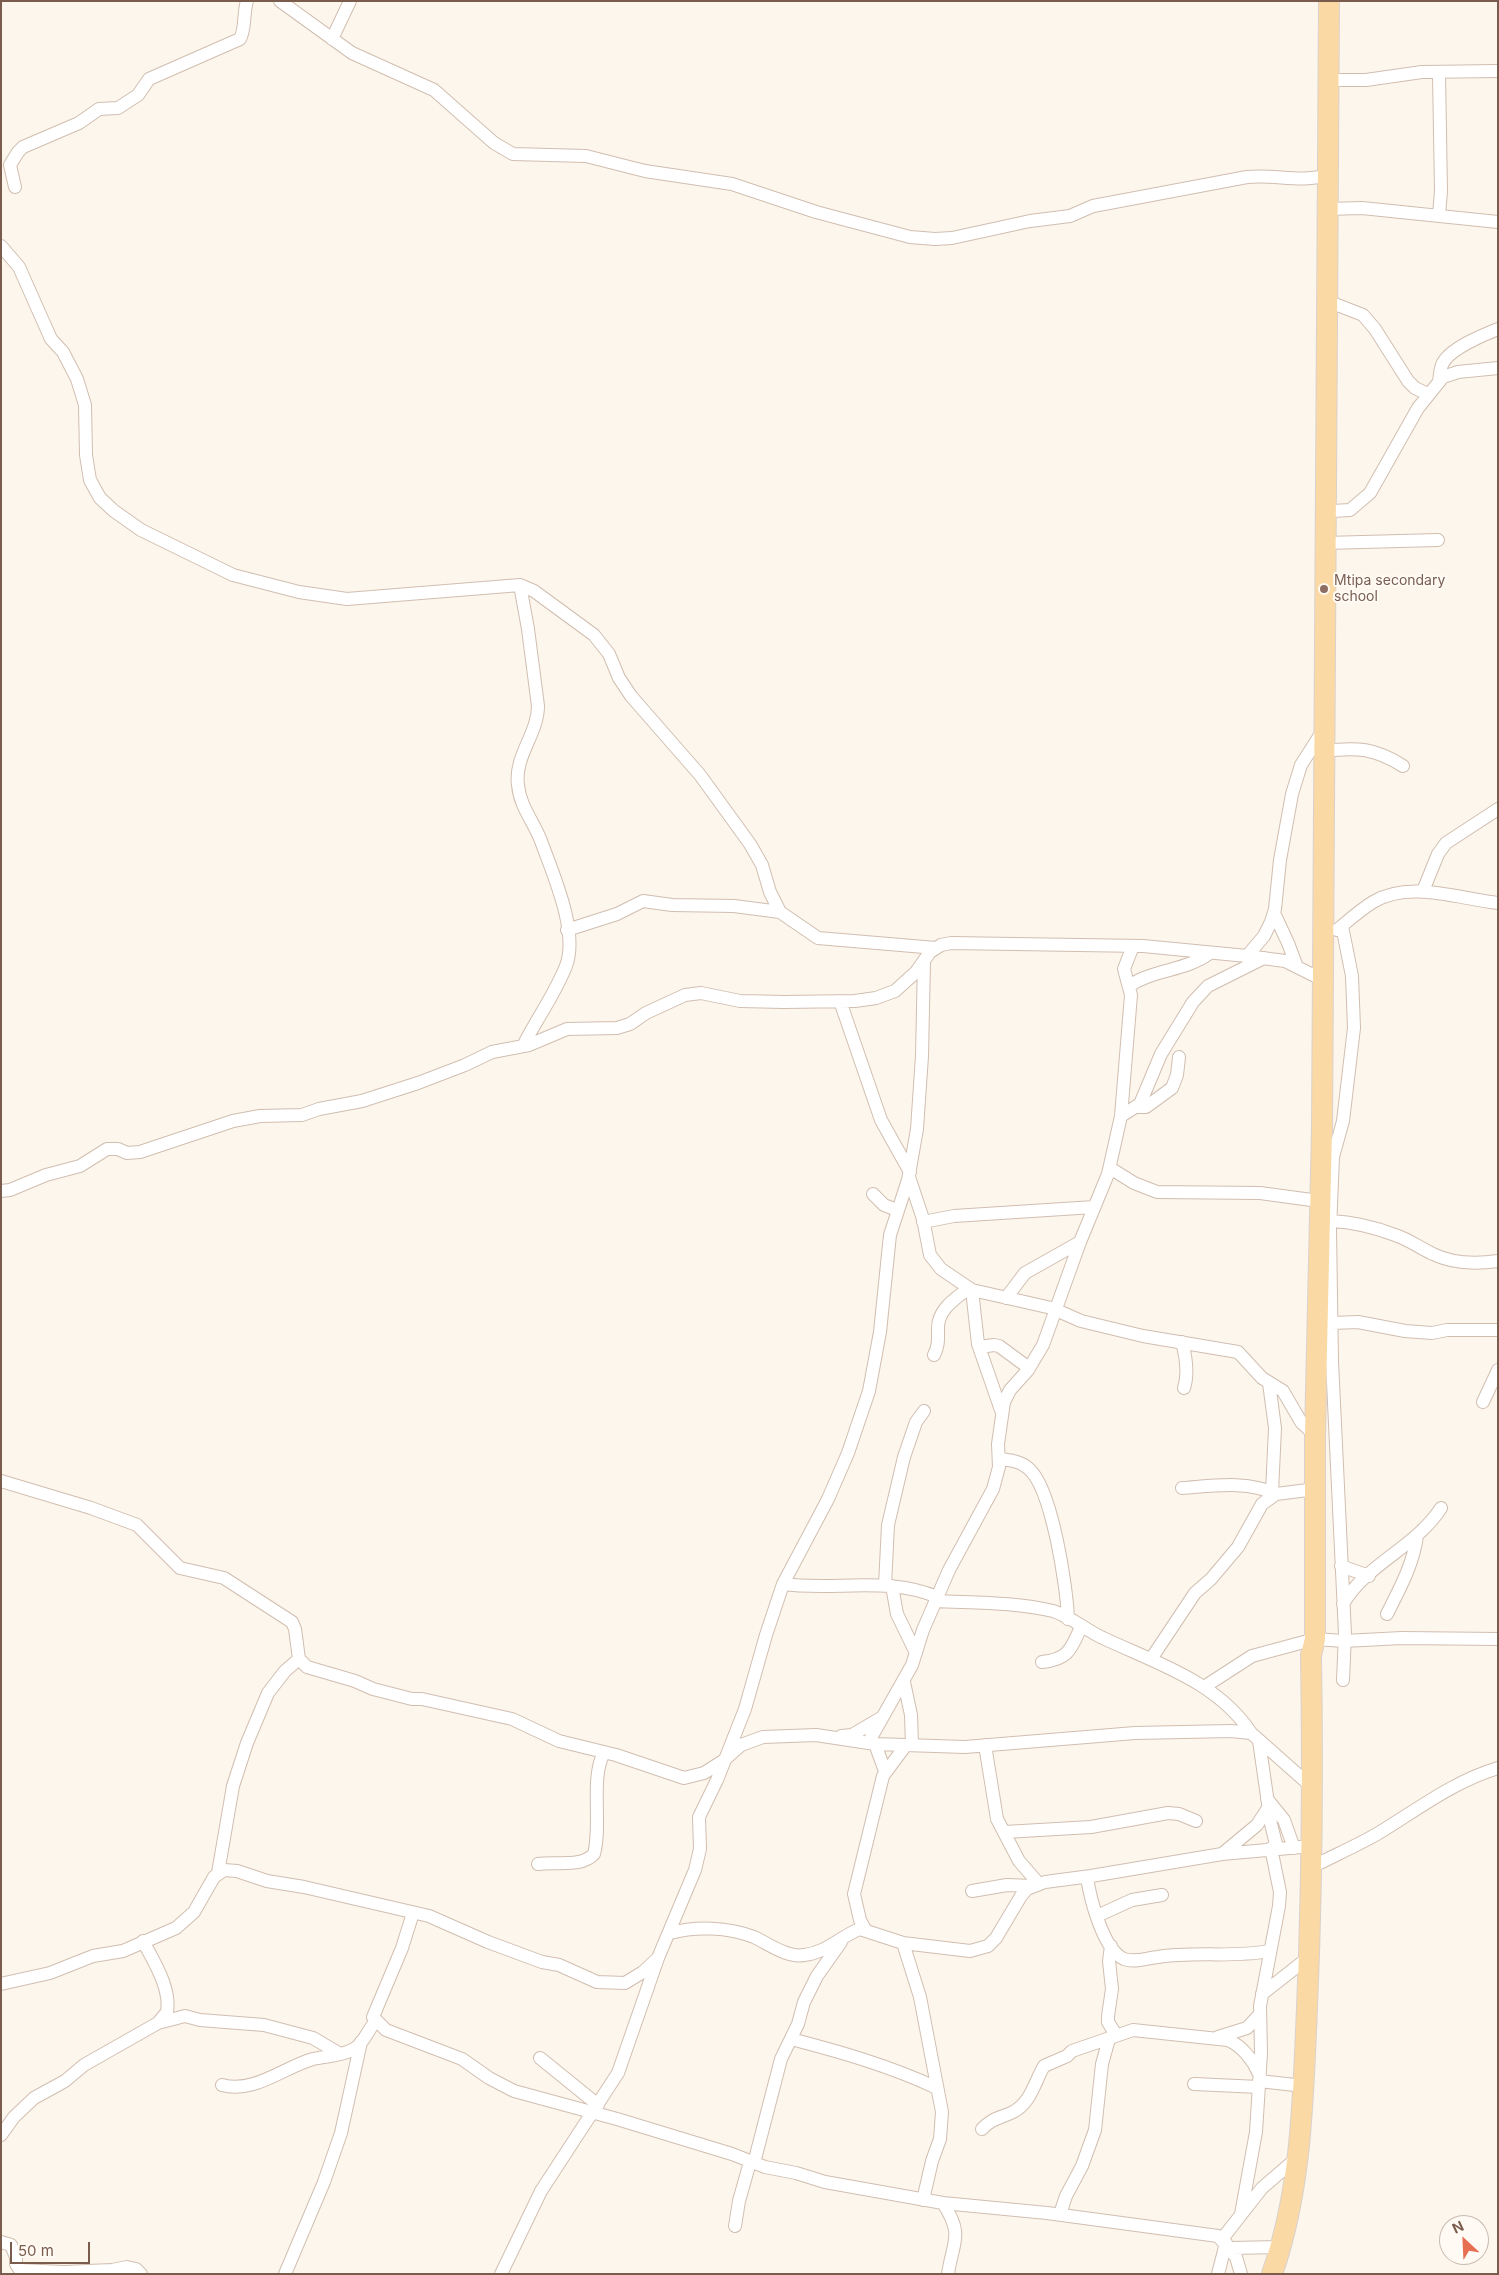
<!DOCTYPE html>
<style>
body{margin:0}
#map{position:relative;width:1499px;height:2275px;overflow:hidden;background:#fdf6ec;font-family:Inter,sans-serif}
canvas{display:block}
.frame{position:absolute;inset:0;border:2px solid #7a5c4d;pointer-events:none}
.north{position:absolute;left:1439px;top:2215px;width:50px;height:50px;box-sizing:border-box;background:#fffaf3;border:1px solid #cabbb1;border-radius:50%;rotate:335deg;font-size:14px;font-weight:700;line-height:20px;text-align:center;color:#7a5c4d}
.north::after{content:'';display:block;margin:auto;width:18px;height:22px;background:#e76f51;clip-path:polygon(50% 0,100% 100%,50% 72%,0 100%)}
.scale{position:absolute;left:10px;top:2242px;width:80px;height:22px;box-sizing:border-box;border:2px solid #7a5c4d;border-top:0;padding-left:6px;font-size:15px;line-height:18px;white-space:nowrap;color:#7a5c4d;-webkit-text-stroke:4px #fffaf3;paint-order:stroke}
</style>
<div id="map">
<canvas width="1499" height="2275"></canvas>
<div class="frame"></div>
<div class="north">N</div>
<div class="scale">50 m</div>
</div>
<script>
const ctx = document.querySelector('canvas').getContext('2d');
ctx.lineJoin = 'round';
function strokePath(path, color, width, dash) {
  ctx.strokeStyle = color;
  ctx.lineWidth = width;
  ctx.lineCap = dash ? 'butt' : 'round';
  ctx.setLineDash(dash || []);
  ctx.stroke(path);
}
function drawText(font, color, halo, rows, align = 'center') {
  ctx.font = font + ' Inter,sans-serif';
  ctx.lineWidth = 4;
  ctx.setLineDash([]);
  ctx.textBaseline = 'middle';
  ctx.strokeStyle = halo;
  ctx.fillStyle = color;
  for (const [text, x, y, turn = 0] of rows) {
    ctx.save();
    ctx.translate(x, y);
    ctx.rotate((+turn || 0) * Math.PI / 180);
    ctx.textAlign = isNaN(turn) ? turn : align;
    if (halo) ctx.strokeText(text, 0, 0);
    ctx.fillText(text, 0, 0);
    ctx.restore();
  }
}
const minor = new Path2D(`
 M 280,1 L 352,53 L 434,90 L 494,143 L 513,154 L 586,156 L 645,171 L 732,184 L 816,212 L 910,237 L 935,239 L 952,238 L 1030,221 L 1070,216 L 1093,206 L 1247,177 C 1275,174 1301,183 1328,175
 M 332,39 L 350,1
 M 1439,74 L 1441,191 L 1439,215
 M 1328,80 L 1366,80 L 1422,72 L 1498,71
 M 15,187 L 10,165 L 18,152 L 23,147 L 79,123 L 99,109 L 118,108 L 138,95 L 149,79 L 240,39 C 246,28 243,13 247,1
 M 1327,209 L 1362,208 L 1498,222
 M 1,246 L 19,267 L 51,339 L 63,352 L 77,379 L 85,405 L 86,455 L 90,480 L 100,498 L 114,511 L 141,530 L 233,575 L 299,592 L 347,599 L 520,585 L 534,591 L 594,635 L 609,654 L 619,678 L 631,696 L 700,775 L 750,844 L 762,865 L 770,892 L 780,912
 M 1327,301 L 1363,315 L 1375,329 L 1408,381 L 1415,388 L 1428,394
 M 1439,381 C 1440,376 1440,370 1442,365 C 1448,349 1483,335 1498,329
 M 1326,505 L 1332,511 L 1350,510 L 1370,493 L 1418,408 L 1443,377 L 1458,372 L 1498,368
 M 1325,543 L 1438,540
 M 520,585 L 528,629 L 538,706 C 538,734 514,756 518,785 C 520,807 534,822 541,841 C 553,874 579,932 566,966 C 555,994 536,1020 523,1046
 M 1324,751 C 1357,747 1375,748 1403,766
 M 1423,891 L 1438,854 L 1446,843 L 1498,809
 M 1274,913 L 1288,943 L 1297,967
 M 1342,926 L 1352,976 L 1354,1028 L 1343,1121 L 1333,1157 L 1330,1229 L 1332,1361 L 1345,1634 L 1343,1680
 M 567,930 L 617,914 L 643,901 L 672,905 L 734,906 L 780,912 L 818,938 L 936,948
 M 1337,930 C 1348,921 1360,910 1373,902 C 1410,880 1459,899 1498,903
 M 1247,956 L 1264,936 L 1271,922 L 1275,909 L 1280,860 L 1292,794 L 1301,765 L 1324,729
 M 1129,986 C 1154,969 1186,971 1210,953
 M 840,1001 L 881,1120 L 910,1172
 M 1137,1107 L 1146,1107 L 1172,1088 L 1177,1075 L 1179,1057
 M 1121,1116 L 1140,1104 L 1161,1054 L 1193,1002 L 1208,986 L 1264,958
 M 1110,1168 L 1134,1183 L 1157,1192 L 1260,1193 L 1319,1201
 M 909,1177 L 923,1219 L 930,1255 L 941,1269 L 972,1290 L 1056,1309
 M 1,1191 L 10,1190 L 46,1175 L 80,1166 L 107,1149 L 118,1149 L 127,1153 L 140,1152 L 233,1121 L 260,1116 L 302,1115 L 319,1109 L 362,1101 L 418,1083 L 465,1065 L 492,1052 L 529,1045 L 567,1029 L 617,1028 L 630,1024 L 646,1013 L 685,995 L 701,993 L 740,1001 L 784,1002 L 855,1001 L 876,998 L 895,991 L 916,972 L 930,952 L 941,945 L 951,943 L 1143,946 L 1247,956 L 1285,961 L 1323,980
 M 873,1194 L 884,1205 L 897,1210
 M 1331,1221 C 1353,1222 1374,1227 1395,1235 C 1408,1239 1420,1248 1433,1254 C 1453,1264 1476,1264 1498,1261
 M 923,1222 L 954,1216 L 1094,1207
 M 972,1290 L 978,1344 L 1002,1413
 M 1006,1298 L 1025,1273 L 1080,1242
 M 1056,1310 L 1081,1321 L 1143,1336 L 1238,1352 L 1262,1378 L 1283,1391 L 1301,1422 L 1315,1435
 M 1332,1323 L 1358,1322 L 1405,1331 L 1432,1333 L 1447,1330 L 1498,1330
 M 1182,1342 C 1186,1357 1189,1373 1184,1388
 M 979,1347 L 994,1345 L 999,1346 L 1029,1368
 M 934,1355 C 939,1345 938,1339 938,1328 C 938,1309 955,1299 969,1288
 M 1269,1383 L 1275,1428 L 1272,1492
 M 1483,1402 L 1498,1370
 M 999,1459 C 1009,1460 1020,1461 1028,1468 C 1052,1487 1067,1588 1068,1619
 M 1,1481 L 91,1508 L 137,1525 L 180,1568 L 224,1578 L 292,1622 L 295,1629 L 299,1659 L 307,1667 L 355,1681 L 373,1689 L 412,1699 L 422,1699 L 512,1719 L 559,1741 L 616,1755 L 684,1778 L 704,1773 L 723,1761 L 741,1745 L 763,1737 L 816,1735 L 875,1744 L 965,1747 L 1135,1733 L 1231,1731 L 1251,1733 L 1313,1788
 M 1182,1488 C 1212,1486 1247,1480 1276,1494
 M 1341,1566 L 1369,1576
 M 783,1584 C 834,1591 889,1576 937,1597
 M 885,1585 L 888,1525 L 904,1457 L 916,1422 L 924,1411
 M 892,1586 L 897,1614 L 916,1653
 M 935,1601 C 974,1603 1015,1602 1053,1611 C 1070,1616 1087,1631 1103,1638 C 1156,1663 1218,1682 1251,1733
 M 1343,1604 C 1365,1565 1416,1547 1441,1508
 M 1387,1614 C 1400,1588 1413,1565 1417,1536
 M 1151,1659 L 1195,1593 L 1211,1579 L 1238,1547 L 1262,1504 L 1276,1494 L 1316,1489
 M 1042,1662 C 1069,1659 1071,1649 1081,1627
 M 904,1682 L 911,1715 L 912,1745
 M 1204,1687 L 1252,1656 L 1315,1639 L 1344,1641 L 1402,1638 L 1498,1639
 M 841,1736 L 852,1735 L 881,1718
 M 1259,1741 L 1271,1824 L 1277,1848
 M 868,1743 L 912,1665 L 923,1630 L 949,1570 L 993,1489 L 999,1467 L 998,1444 L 1004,1402 L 1010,1390 L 1028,1370 L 1043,1345 L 1080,1242 L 1108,1174 L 1121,1116 L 1131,995 L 1124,969 L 1133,946
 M 875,1744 L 885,1771
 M 985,1745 L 997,1819 L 1019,1861 L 1039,1884
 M 1267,1799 L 1284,1820 L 1294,1848
 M 1005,1832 L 1091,1827 L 1168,1813 L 1179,1814 L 1196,1821
 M 1222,1854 L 1257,1825 L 1268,1808
 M 538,1864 C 556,1861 581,1868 594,1854 C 602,1825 590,1777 604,1753
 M 1312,1867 C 1333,1856 1356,1846 1377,1834 C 1417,1810 1452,1782 1498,1768
 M 218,1873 L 233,1786 L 247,1743 L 268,1693 L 285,1671 L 299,1659
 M 1087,1877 C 1090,1898 1103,1950 1124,1959 C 1135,1963 1147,1958 1158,1957 C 1195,1951 1233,1958 1269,1951
 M 972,1891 L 1007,1885 L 1034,1886
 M 413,1913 L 402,1948 L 373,2017 L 386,2030 L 462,2059 L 489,2078 L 514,2091 L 617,2119 L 732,2154 L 765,2167 L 796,2173 L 825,2182 L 943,2203 L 1047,2213 L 1218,2236 L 1236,2257 L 1241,2274
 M 1097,1916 L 1132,1900 L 1162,1895
 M 866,1931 L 860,1920 L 854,1894 L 883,1776 L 906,1745
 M 670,1933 C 696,1926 728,1927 754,1937 C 769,1944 787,1958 804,1955 C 826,1953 841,1936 860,1929 L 903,1943 L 970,1951 L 988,1946 L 996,1938 L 1021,1896 L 1027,1889 L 1045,1882 L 1091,1876 L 1222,1854 L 1312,1846
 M 903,1943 L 920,1997 L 942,2112 L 940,2139 L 932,2161 L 923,2200
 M 1111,1946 L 1109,1961 L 1112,1989 L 1108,2016 L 1108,2022 L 1116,2035
 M 1,1984 L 50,1973 L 93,1956 L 123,1951 L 176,1928 L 194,1912 L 214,1877 L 224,1870 L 237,1871 L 267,1881 L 304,1887 L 429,1916 L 488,1942 L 542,1962 L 559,1965 L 597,1982 L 625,1983 L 643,1972 L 658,1958
 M 1262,1994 L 1309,1957
 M 158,2023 L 185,2016 L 200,2020 L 264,2025 L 313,2038 L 340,2054
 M 1218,2037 L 1247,2028 L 1260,2014
 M 791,2039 C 841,2052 890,2066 937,2088
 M 540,2058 L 598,2105
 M 1259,2081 L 1304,2086
 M 1194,2084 L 1259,2087
 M 222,2085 C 254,2094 284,2067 313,2059 C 327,2056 342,2056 354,2049 C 364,2043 368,2030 375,2022
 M 982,2129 C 992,2118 1001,2118 1013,2112 C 1031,2103 1035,2081 1044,2066 L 1067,2056 L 1072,2051 L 1133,2030 L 1228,2040 C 1242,2046 1253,2060 1259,2074
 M 1,2135 L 14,2117 L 34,2098 L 65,2081 L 84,2065 L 158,2023 L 167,2012 C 171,1988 154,1962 143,1941
 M 754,2163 L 781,2059 L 798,2024 L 804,2002 L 817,1976 L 841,1942
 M 943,2203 C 964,2236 953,2240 948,2274
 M 1060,2214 L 1066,2196 L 1082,2166 L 1095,2130 L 1102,2064 L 1109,2039
 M 1241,2214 L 1256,2132 L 1261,2053 L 1260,2006 L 1279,1906 L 1280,1892 L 1271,1848
 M 735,2226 L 739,2201 L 750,2162
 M 1222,2239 L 1262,2188 L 1298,2157
 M 1,2242 L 11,2245 L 16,2257 L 16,2264 L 20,2270 L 64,2272 L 112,2270 L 127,2267 L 136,2269 L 141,2274
 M 1231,2248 L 1280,2247
 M 285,2274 L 324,2182 L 341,2133 L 361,2042
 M 501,2274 L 541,2191 L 618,2073 L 658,1958 L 695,1870 L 700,1849 L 699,1817 L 717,1780 L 745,1709 L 766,1635 L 783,1584 L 828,1499 L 848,1453 L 869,1391 L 880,1332 L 890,1235 L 908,1180 L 917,1129 L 922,1056 L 924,961
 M 1218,2274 L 1226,2243`);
const primary = new Path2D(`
 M 1272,2274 C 1302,2188 1303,2098 1307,2008 C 1312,1890 1313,1773 1311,1655 L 1315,1639 L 1315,1436 L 1322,1129 L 1329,1`);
strokePath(minor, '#d1beb0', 14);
strokePath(primary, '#dad1cd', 22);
strokePath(minor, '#fff', 12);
strokePath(primary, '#fbd9a5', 20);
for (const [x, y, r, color] of [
 [1324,589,5,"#8d6e63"]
]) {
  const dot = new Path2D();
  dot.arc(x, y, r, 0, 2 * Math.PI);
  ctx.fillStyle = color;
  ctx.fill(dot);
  strokePath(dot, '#fffaf3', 2);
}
drawText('14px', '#785e54', '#fffaf3', [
 ["Mtipa secondary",1334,581],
 ["school",1334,597]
], 'left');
</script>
